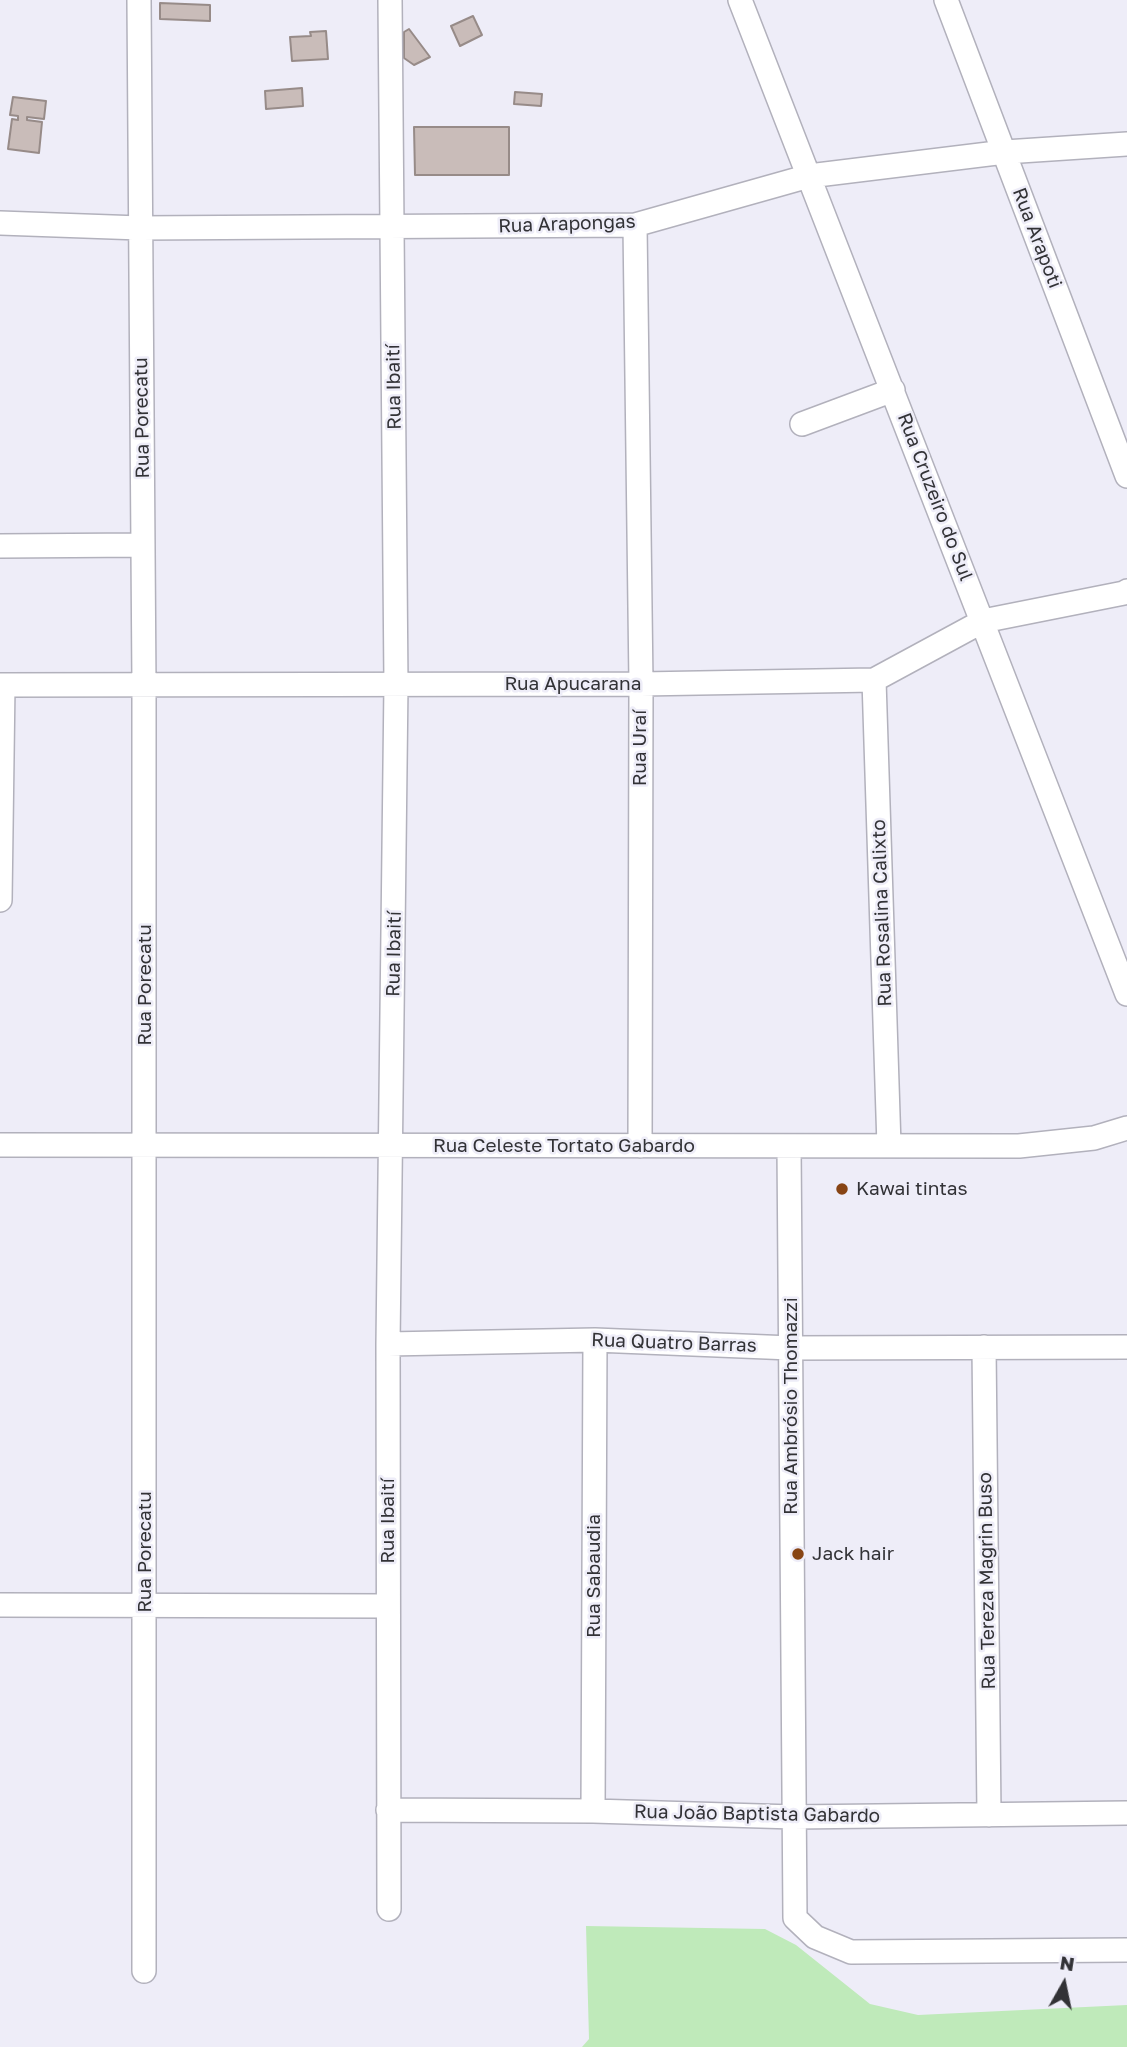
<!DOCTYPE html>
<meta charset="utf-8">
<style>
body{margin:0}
#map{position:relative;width:1127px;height:2047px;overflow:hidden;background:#eeedf8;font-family:"Golos Text",sans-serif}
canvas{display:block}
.north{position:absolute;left:1029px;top:1949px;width:70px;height:70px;-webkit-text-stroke:5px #eeedf8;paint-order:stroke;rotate:9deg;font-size:19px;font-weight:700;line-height:28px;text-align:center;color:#323236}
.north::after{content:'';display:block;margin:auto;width:24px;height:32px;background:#323236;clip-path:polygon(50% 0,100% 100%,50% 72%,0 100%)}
</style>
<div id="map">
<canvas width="1127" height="2047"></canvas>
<div class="north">N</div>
</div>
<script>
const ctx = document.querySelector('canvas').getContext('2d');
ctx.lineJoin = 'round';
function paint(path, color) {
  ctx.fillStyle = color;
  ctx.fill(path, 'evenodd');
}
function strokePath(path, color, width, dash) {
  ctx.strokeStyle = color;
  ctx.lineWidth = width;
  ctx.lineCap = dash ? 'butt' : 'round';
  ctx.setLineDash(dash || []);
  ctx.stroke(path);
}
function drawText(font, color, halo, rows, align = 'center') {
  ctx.font = font + ' "Golos Text",sans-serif';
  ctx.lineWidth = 5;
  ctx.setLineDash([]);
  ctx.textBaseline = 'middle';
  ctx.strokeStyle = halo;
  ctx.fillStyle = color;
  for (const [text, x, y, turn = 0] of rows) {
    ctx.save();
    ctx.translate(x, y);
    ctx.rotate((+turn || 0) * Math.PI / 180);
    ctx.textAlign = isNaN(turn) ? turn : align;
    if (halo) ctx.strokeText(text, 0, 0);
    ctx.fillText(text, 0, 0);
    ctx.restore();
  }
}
paint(new Path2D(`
 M 586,1926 L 765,1929 L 796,1945 L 870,2004 L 918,2015 L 1127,2005 L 1127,2047 L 582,2047 L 589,2039 Z`), '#bfeaba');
const building = new Path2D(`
 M 160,3 L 210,5 L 210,21 L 160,19 Z
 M 473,16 L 482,35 L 460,46 L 451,26 Z
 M 409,29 L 430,57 L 414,65 L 404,58 L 404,32 Z
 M 326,31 L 328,59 L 292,61 L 290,37 L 311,36 L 310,32 Z
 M 302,88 L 303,106 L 266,109 L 265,91 Z
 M 515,92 L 542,94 L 541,106 L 514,104 Z
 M 13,97 L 46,101 L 44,119 L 27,117 L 27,120 L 42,122 L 39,153 L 8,149 L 12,119 L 18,120 L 18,116 L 10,115 Z
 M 414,127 L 509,127 L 509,175 L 415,175 Z`);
paint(building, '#c9bcb9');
strokePath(building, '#978b88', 2);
const minor = new Path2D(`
 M 139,0 L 144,685 L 144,1971
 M 740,0 L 1127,994
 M 946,0 L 1127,476
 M 0,223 L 140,228 L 635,225 L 809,176 L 1005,152 L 1127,144
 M 635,225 L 641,684 L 640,1146
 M 802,424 L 893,390
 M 0,546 L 143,545
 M 874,680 L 889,1146
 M 0,685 L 641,684 L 874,680 L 983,621 L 1124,593 L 1127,591
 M 0,900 L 3,685
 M 0,1145 L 1019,1146 L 1094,1138 L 1127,1128
 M 789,1146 L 795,1918 L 815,1937 L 851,1952 L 1127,1950
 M 388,1344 L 595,1340 L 791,1348 L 1127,1347
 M 984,1347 L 989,1815
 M 0,1605 L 388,1606
 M 388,1810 L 593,1811 L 794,1817 L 1127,1813
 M 593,1811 L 595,1340
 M 389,1909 L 388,1344 L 396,684 L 390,0`);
strokePath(minor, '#b2b1bc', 26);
strokePath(minor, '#fff', 23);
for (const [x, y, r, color] of [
 [842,1189,7,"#874414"],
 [798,1554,7,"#874414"]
]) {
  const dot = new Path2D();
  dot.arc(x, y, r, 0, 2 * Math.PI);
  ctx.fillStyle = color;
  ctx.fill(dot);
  strokePath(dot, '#eeedf8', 2.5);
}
drawText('19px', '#323236', '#eeedf8', [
 ["Rua Arapongas",567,224,-2],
 ["Rua Arapoti",1037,238,69],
 ["Rua Ibaití",394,387,-91],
 ["Rua Porecatu",142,418,-91],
 ["Rua Cruzeiro do Sul",935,497,69],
 ["Rua Apucarana",573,684],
 ["Rua Uraí",640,748,-90],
 ["Rua Rosalina Calixto",882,913,-92],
 ["Rua Ibaití",394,954,-89],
 ["Rua Porecatu",145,985,-90],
 ["Rua Celeste Tortato Gabardo",564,1146],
 ["Rua Quatro Barras",674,1343,2],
 ["Rua Ambrósio Thomazzi",791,1406,-90],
 ["Rua Ibaití",388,1521,-90],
 ["Rua Porecatu",145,1552,-90],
 ["Rua Sabaudia",594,1576,-90],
 ["Rua Tereza Magrin Buso",987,1581,-91],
 ["Rua João Baptista Gabardo",757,1814,1]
]);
drawText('19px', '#323236', '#eeedf8', [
 ["Kawai tintas",856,1189],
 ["Jack hair",812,1554]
], 'left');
</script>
